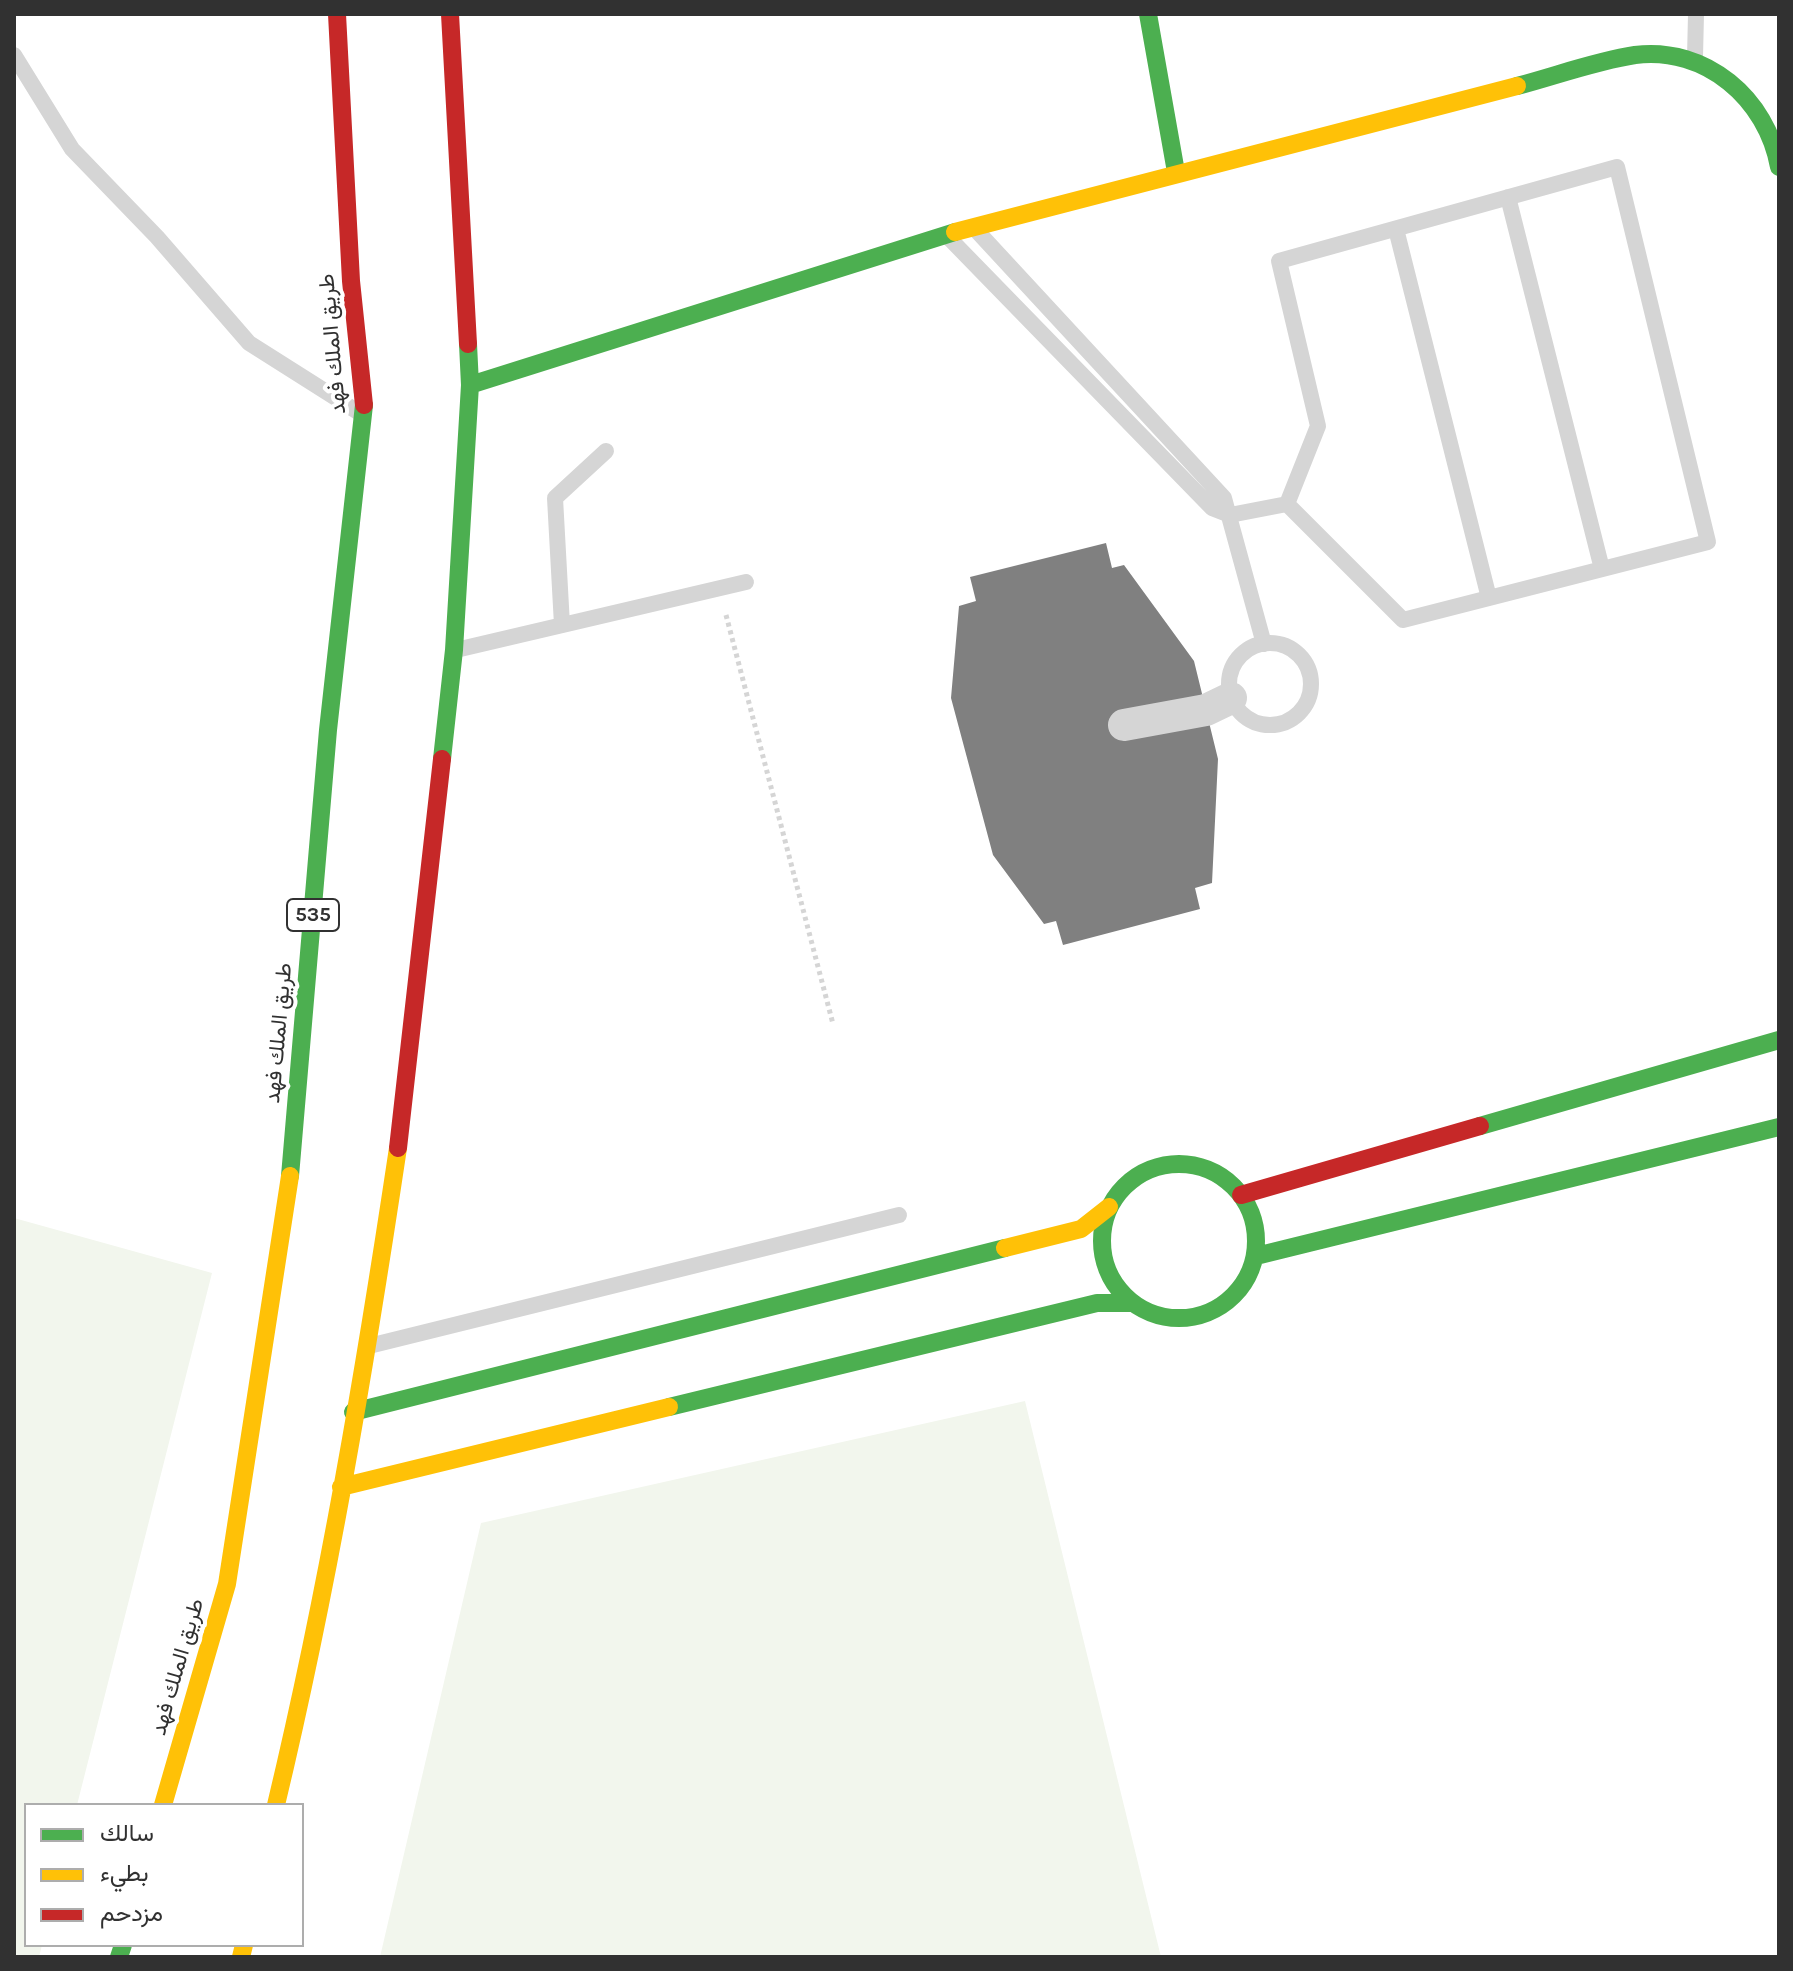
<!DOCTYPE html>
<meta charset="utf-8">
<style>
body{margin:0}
#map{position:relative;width:1793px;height:1971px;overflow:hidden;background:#fff;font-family:Karla,Vazirmatn,sans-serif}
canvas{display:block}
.frame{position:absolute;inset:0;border:16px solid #313131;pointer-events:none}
.legend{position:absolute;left:24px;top:1803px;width:280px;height:144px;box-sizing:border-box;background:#fff;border:2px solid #adadad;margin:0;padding:10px 14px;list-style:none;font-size:24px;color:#313131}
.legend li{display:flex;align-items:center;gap:16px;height:40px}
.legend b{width:40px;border:2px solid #adadad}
</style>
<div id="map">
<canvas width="1793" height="1971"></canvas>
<div class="frame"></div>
<ul class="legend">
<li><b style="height:10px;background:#4caf50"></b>سالك</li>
<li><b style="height:10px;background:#ffc107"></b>بطيء</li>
<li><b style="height:10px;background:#c62828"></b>مزدحم</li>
</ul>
</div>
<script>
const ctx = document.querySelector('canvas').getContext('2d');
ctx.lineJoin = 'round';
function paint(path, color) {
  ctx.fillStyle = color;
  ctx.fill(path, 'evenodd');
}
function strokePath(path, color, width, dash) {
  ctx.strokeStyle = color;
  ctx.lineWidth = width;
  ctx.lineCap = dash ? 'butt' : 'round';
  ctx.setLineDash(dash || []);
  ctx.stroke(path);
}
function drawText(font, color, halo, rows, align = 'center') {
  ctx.font = font + ' Karla,Vazirmatn,sans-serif';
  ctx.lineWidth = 8;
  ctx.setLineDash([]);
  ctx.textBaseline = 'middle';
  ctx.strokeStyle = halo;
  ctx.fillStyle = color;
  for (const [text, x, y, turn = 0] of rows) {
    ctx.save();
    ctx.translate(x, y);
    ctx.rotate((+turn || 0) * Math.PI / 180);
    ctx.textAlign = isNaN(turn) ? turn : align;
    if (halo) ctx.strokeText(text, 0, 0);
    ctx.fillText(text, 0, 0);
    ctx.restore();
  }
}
paint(new Path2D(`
 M 14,1218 L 212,1273 L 77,1805 L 26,1805 L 26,1945 L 42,1945 L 39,1957 L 14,1957 Z
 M 1025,1401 L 1161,1957 L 380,1957 L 481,1523 Z`), '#f2f6ed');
paint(new Path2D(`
 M 1106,543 L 1112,568 L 1124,565 L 1194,661 L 1218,759 L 1212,883 L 1195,888 L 1200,909 L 1063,945 L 1056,921 L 1044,924 L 993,855 L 951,698 L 959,606 L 976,601 L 970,577 Z`), '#808080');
strokePath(new Path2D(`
 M 726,615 L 833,1024`), '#d5d5d5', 5, [4, 4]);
strokePath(new Path2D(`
 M 14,55 L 72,149 L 157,237 L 249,343 L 358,412
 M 1695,57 L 1696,14
 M 1508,197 L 1602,569
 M 1396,229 L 1489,598
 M 977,231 L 1224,498 L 1264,644
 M 950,239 L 1212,508 L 1230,515 L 1287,504 L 1318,426 L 1279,261 L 1617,167 L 1708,542 L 1403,620 L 1287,504
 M 562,625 L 555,498 L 606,451
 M1229 684a41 41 0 1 1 82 0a41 41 0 1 1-82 0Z
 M 456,650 L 746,582
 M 373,1345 L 899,1215`), '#d5d5d5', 16);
strokePath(new Path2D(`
 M 1124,725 L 1206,710 L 1231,698`), '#d5d5d5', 32);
strokePath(new Path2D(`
 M 1148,14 L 1176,172
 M 1517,86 C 1555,76 1596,61 1635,55 C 1706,46 1767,99 1779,167
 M 470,385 L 955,232
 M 442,759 L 454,650 L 470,385 L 468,344
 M 1480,1126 L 1779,1040
 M1102 1241a77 77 0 1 1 154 0a77 77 0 1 1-154 0Z
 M 290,1176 L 328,730 L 364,405
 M 1256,1256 L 1779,1127
 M 669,1407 L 1097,1303 L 1131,1303
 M 353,1412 L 1005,1248
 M 119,1957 L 123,1945`), '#4caf50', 18);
strokePath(new Path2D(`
 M 955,232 L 1517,86
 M 1005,1248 L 1081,1229 L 1109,1207
 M 341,1487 L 669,1407
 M 163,1805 L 227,1584 L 290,1176
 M 276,1805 C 328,1588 365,1368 398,1148
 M 241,1957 L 244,1945`), '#ffc107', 18);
strokePath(new Path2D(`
 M 337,14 L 351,281 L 364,405
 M 450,14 L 468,344
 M 398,1148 L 442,759
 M 1241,1195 L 1480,1126`), '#c62828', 18);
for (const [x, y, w] of [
 [313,915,52]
]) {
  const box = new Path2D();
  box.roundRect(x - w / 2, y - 16, w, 32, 6);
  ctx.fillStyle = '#fff';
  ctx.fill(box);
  strokePath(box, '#313131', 2);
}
drawText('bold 20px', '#313131', null, [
 ["535",313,915]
]);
drawText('22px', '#313131', '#fff', [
 ["طريق الملك فهد",333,344,-95],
 ["طريق الملك فهد",279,1033,-85],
 ["طريق الملك فهد",178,1667,-74]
]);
</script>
